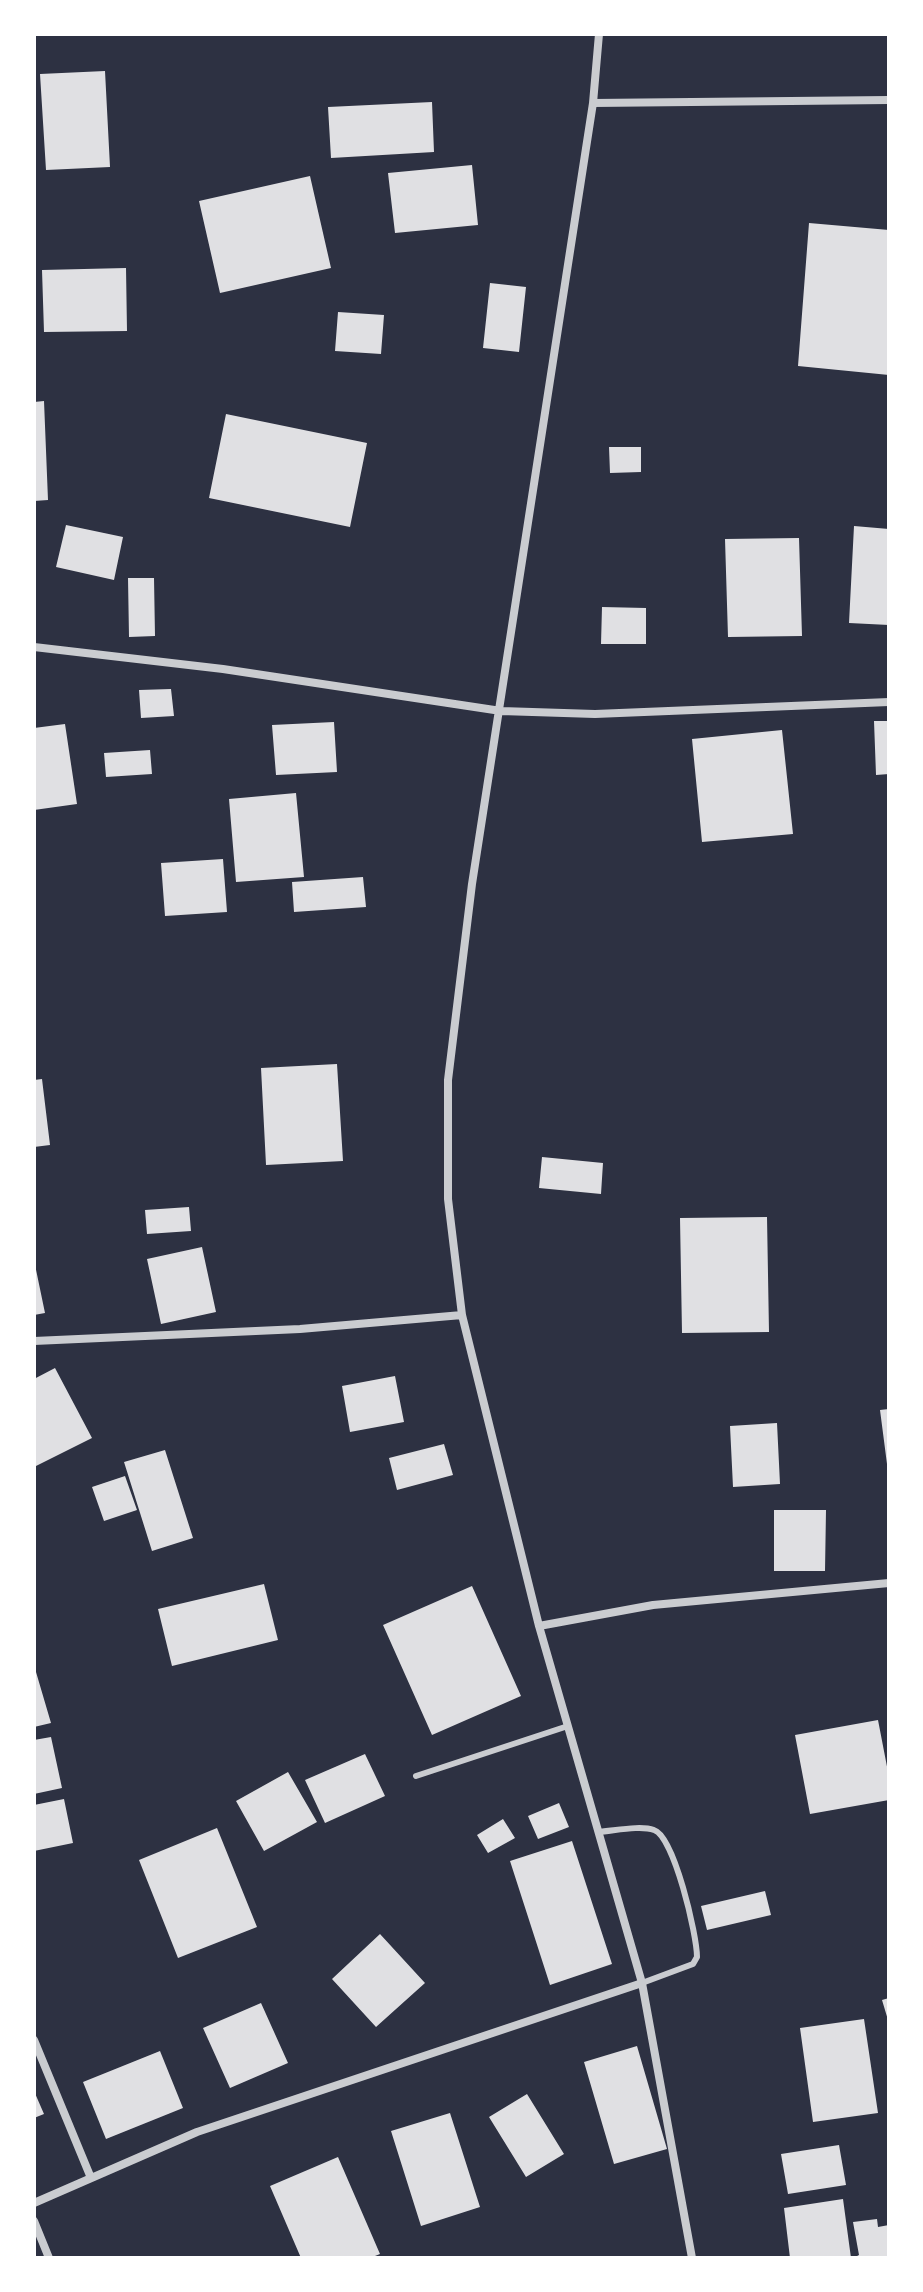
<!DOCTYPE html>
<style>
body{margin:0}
#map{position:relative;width:923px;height:2292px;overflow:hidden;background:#2d3142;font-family:"Exo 2",sans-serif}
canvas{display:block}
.frame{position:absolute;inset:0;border:36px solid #fff;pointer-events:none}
</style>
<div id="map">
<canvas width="923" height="2292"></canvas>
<div class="frame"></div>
</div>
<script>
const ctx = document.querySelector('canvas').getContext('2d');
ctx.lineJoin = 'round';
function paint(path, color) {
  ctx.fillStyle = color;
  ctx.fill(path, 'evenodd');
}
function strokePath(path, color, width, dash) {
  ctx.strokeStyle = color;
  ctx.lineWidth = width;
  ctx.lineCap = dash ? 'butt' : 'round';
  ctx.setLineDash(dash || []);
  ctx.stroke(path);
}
paint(new Path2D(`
 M 105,71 L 110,167 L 46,170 L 40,74 Z
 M 432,102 L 434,152 L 331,158 L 328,107 Z
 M 472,165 L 478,225 L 395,233 L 388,173 Z
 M 310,176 L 331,268 L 220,293 L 199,201 Z
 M 809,223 L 889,230 L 889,375 L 798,366 Z
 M 126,268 L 127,331 L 44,332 L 42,270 Z
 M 490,283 L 526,287 L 519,352 L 483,348 Z
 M 338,312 L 384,315 L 381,354 L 335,351 Z
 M 44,401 L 48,500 L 34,501 L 34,402 Z
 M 226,414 L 367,443 L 350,527 L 209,498 Z
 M 609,447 L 641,447 L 641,472 L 610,473 Z
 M 66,525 L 123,537 L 114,580 L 56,567 Z
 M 854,526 L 889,529 L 889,625 L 849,623 Z
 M 799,538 L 802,636 L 728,637 L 725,539 Z
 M 128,578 L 154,578 L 155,636 L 129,637 Z
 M 602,607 L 646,608 L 646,644 L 601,644 Z
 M 171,689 L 174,716 L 141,718 L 139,690 Z
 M 874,721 L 889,721 L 889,774 L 876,775 Z
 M 334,722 L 337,772 L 276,775 L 272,725 Z
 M 65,724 L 77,804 L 34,810 L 34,728 Z
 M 782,730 L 793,834 L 702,842 L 692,739 Z
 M 150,750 L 152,774 L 106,777 L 104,753 Z
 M 296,793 L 304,877 L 236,882 L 229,799 Z
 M 223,859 L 227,912 L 165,916 L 161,863 Z
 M 363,877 L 366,907 L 294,912 L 292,882 Z
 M 337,1064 L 343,1161 L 266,1165 L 261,1068 Z
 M 42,1079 L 50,1145 L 34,1147 L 34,1080 Z
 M 542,1157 L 603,1163 L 601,1194 L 539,1188 Z
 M 189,1207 L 191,1231 L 147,1234 L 145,1210 Z
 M 767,1217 L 769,1332 L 682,1333 L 680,1218 Z
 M 202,1247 L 216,1312 L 161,1324 L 147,1259 Z
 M 34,1260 L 45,1313 L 34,1315 Z
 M 55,1368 L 92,1438 L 34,1467 L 34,1379 Z
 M 395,1376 L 404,1422 L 350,1432 L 342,1386 Z
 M 889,1409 L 889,1464 L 887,1464 L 880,1410 Z
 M 777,1423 L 780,1484 L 733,1487 L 730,1426 Z
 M 444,1444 L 453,1475 L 397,1490 L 389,1458 Z
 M 165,1450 L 193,1538 L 152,1551 L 124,1462 Z
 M 125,1476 L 137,1510 L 104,1521 L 92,1487 Z
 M 774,1510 L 826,1510 L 825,1571 L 774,1571 Z
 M 264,1584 L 278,1640 L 172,1666 L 158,1609 Z
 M 472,1586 L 521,1696 L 432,1735 L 383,1625 Z
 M 36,1672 L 51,1723 L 34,1727 L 34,1673 Z
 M 878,1720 L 889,1777 L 889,1800 L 810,1814 L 795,1735 Z
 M 51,1737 L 62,1788 L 34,1794 L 34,1740 Z
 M 365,1754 L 385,1796 L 325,1823 L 305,1780 Z
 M 288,1772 L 317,1822 L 264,1851 L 236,1801 Z
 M 64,1799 L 73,1843 L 34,1851 L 34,1805 Z
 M 559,1803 L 569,1827 L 538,1839 L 528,1816 Z
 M 503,1819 L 515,1838 L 488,1853 L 477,1835 Z
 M 217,1828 L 257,1927 L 178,1958 L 139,1860 Z
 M 572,1841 L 612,1964 L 550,1985 L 510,1861 Z
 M 765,1891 L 771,1915 L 707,1930 L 701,1906 Z
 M 380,1934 L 425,1983 L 376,2027 L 332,1979 Z
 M 889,1998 L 889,2020 L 888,2020 L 882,2000 Z
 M 261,2003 L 288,2063 L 230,2088 L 203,2028 Z
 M 864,2019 L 878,2113 L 813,2122 L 800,2028 Z
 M 637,2046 L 667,2149 L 614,2164 L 584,2062 Z
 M 160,2051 L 183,2108 L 106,2139 L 83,2082 Z
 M 34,2091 L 44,2114 L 34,2118 Z
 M 527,2094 L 564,2154 L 526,2177 L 489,2117 Z
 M 450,2113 L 480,2207 L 421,2226 L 391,2131 Z
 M 839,2145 L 846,2185 L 788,2194 L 781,2154 Z
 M 338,2157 L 380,2254 L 370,2258 L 301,2258 L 270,2186 Z
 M 843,2199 L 851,2258 L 790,2258 L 784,2208 Z
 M 877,2219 L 878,2227 L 889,2225 L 889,2258 L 853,2258 L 859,2255 L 853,2222 Z`), '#e0e0e3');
strokePath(new Path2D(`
 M 416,1776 L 568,1726
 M 598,1832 C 614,1831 640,1825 654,1830 C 674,1836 697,1935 697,1957 L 693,1964 L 642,1983`), '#caccd0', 6);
strokePath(new Path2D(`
 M 599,34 L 593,103 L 472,884 L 448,1080 L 448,1199 L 462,1315 L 539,1626 L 642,1983 L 692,2258
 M 593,103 L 889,100
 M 34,647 L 223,669 L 501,711 L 595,714 L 889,702
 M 34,1341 L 300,1329 L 462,1315
 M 539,1626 L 653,1605 L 889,1583
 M 34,2040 L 91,2178
 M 34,2203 L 197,2132 L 642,1983
 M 34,2221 L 49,2258`), '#caccd0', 8);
</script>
